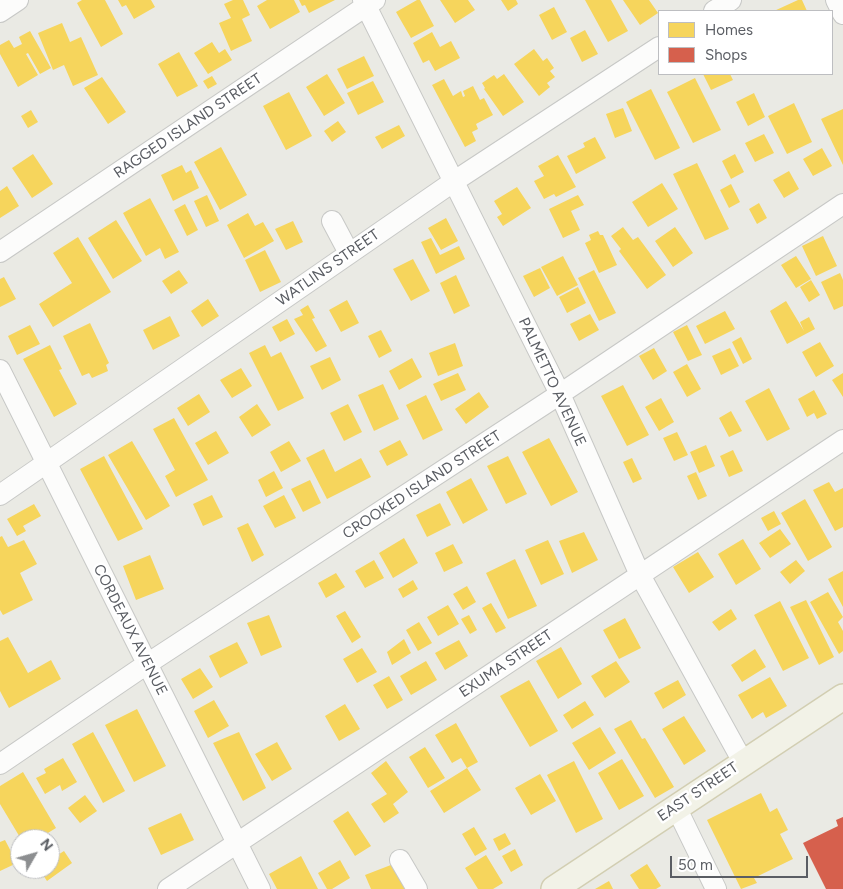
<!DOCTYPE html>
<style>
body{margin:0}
#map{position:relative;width:843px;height:889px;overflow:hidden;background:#eaeae4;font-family:Figtree,sans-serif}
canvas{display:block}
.legend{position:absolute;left:658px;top:10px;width:175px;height:65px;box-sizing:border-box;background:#fff;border:1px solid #bdbec1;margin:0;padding:6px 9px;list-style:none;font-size:15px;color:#5a5d63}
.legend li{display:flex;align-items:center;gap:10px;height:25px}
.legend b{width:25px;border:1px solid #bdbec1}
.north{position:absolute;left:10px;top:829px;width:50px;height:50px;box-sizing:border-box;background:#fff;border:1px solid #bdbec1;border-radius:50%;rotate:52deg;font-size:14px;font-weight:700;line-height:20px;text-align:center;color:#5a5d63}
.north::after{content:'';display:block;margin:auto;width:18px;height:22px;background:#8c8e90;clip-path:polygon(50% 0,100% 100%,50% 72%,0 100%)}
.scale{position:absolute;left:670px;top:856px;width:138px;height:22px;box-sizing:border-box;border:2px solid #5a5d63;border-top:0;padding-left:6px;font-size:15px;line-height:18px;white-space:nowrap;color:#5a5d63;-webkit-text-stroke:4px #fff;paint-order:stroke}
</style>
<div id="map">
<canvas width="843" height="889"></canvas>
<ul class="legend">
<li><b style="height:14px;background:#f6d55c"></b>Homes</li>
<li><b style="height:14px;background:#d6604d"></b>Shops</li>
</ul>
<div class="north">N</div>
<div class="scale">50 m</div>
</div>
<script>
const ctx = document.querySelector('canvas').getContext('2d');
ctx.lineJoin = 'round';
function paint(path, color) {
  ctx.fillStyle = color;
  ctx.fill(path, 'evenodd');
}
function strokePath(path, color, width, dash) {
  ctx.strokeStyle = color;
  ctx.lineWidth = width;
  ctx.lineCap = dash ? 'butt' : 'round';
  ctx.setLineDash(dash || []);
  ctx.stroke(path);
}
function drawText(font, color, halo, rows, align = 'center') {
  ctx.font = font + ' Figtree,sans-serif';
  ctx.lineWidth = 5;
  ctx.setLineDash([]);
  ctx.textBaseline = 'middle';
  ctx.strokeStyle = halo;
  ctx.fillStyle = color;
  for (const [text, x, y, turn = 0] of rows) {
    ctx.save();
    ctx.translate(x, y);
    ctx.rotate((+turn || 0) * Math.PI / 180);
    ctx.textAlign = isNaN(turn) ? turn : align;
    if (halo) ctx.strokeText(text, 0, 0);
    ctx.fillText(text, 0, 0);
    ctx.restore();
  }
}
paint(new Path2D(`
 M 82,0 L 105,0 L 123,34 L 101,47 L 77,3 Z
 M 118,0 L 151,0 L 155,7 L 134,19 L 126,5 L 122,7 Z
 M 233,0 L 243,0 L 250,15 L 242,19 L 252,41 L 231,51 L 219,23 L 231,18 L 224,4 Z
 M 267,0 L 294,0 L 300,12 L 270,29 L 257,6 Z
 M 299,0 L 335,0 L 309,13 L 305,5 L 302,6 Z
 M 417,0 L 420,0 L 434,26 L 411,38 L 396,12 Z
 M 440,0 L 468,0 L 475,10 L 455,23 Z
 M 501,0 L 516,0 L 518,4 L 508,11 Z
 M 585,0 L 611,0 L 628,31 L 608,42 Z
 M 623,0 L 649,0 L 658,13 L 640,25 Z
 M 798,0 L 802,0 L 807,11 L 774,11 Z
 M 554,7 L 567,32 L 552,40 L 539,15 Z
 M 62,23 L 70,42 L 81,37 L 98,75 L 73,86 L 64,65 L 53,70 L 38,33 Z
 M 585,30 L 598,54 L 582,62 L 570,38 Z
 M 30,31 L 51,68 L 40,74 L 28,53 L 26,54 L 38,75 L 18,87 L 0,54 L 0,45 L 9,40 L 14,48 L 22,44 L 19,37 Z
 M 432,32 L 440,47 L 451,41 L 460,58 L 435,71 L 429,60 L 423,63 L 413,43 Z
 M 212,42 L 219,53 L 225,49 L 232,60 L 208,74 L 194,53 Z
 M 534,49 L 543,61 L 547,58 L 554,68 L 550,71 L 555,77 L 547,83 L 550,87 L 539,96 L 514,64 Z
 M 179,52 L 198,86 L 177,97 L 158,64 Z
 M 364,56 L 374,76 L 347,89 L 337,69 Z
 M 327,74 L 345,103 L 324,116 L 306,87 Z
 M 504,74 L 524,102 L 503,116 L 484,89 L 485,88 L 482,83 L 494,75 L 497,79 Z
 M 703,74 L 730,74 L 733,80 L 711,90 Z
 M 212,76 L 217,84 L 208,89 L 203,81 Z
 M 102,77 L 126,112 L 108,124 L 84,88 Z
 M 695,78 L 721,130 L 693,143 L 667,92 Z
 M 444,79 L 453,96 L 461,91 L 463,97 L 465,96 L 463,91 L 473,86 L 480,100 L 484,98 L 493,115 L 476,124 L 478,129 L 472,132 L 476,141 L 465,147 L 432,85 Z
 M 373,81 L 384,102 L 358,115 L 347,93 Z
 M 651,89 L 680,148 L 655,160 L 626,102 Z
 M 289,92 L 312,136 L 286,150 L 263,106 Z
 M 754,93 L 765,117 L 748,126 L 736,102 Z
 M 794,103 L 812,142 L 787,154 L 768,116 Z
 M 623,108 L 632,131 L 615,138 L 606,114 Z
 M 843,109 L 843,165 L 821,119 Z
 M 31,110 L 38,122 L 28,128 L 21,116 Z
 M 338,121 L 346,132 L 332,142 L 324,131 Z
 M 399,125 L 405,136 L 382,149 L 375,137 Z
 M 764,134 L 774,153 L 755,162 L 745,143 Z
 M 595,137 L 606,158 L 576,174 L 567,156 L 585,147 L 583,143 Z
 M 221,147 L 247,195 L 220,210 L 194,162 Z
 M 822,148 L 832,166 L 813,176 L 803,159 Z
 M 33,154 L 53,184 L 32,198 L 12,168 Z
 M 735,154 L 744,172 L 731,179 L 722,161 Z
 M 558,155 L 576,187 L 556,197 L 554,194 L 544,199 L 534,181 L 544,176 L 538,166 Z
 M 697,163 L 729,229 L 705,240 L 673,174 Z
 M 182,165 L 186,173 L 191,170 L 199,188 L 173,201 L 161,175 Z
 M 789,171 L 799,189 L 784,198 L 773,180 Z
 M 662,183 L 678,209 L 648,227 L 632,202 Z
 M 731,184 L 740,202 L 729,208 L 720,190 Z
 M 7,186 L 19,206 L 0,218 L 0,191 Z
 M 517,187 L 531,208 L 503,226 L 497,217 L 502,214 L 494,201 Z
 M 207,195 L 219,221 L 206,227 L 194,201 Z
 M 578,195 L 584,205 L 571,211 L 580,230 L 563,238 L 549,209 Z
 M 150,198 L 179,252 L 165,259 L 160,248 L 146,256 L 123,213 Z
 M 759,203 L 767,218 L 757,224 L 749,209 Z
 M 185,204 L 198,230 L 187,236 L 174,210 Z
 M 248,213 L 255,226 L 263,222 L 274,241 L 244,258 L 227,225 Z
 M 446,218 L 458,241 L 441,250 L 428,228 Z
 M 116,220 L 142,261 L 113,279 L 88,238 Z
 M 293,221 L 303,242 L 286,250 L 275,229 Z
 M 623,227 L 633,240 L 638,237 L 666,275 L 647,289 L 619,251 L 621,249 L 611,236 Z
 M 675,227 L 693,253 L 673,267 L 655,241 Z
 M 598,231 L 600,235 L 603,235 L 617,265 L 599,273 L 585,243 L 591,240 L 589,235 Z
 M 823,236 L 837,266 L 816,276 L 802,246 Z
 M 78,237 L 111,292 L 53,327 L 39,304 L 72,283 L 53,253 Z
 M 431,238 L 440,255 L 459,246 L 465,259 L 436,274 L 421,242 Z
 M 265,250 L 281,282 L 260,292 L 245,260 Z
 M 563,256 L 578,285 L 557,296 L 541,267 Z
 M 796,256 L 811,279 L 796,288 L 781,265 Z
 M 413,259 L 430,291 L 411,301 L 393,269 Z
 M 540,268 L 550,288 L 534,297 L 523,276 Z
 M 179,270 L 188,283 L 171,294 L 162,281 Z
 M 594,270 L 616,313 L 599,321 L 578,278 Z
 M 840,273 L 843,280 L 843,306 L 834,310 L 821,282 Z
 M 456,275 L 470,306 L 454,314 L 440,283 Z
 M 4,277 L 16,299 L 0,307 L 0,279 Z
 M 811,280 L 820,295 L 809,302 L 800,287 Z
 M 578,287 L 586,303 L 567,313 L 559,297 Z
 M 208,299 L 219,316 L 202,327 L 191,311 Z
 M 347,300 L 359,323 L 341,332 L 329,310 Z
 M 786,301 L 804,331 L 800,322 L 809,317 L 815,329 L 787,344 L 770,311 Z
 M 308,305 L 315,318 L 312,319 L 327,346 L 316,352 L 294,319 L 303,315 L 300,310 Z
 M 725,311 L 735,329 L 705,344 L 696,326 Z
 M 590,314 L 599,330 L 579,341 L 570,324 Z
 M 170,316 L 180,336 L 153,350 L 143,330 Z
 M 287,319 L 295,334 L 280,342 L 272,327 Z
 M 90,323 L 109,363 L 106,365 L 108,371 L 92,378 L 89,373 L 82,376 L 63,336 Z
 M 30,325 L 40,344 L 17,355 L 8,336 Z
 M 687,325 L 702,355 L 688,361 L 673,332 Z
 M 381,330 L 392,351 L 379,358 L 368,336 Z
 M 741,337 L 752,359 L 743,364 L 732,342 Z
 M 820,342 L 834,366 L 816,377 L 802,352 Z
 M 455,343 L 463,366 L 438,376 L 429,353 Z
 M 50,345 L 62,369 L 59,370 L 77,404 L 54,417 L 23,359 Z
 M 265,345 L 271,357 L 281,352 L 304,398 L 278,411 L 249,353 Z
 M 654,348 L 667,371 L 653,380 L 639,356 Z
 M 730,348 L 739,366 L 721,375 L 712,356 Z
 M 330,357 L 341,380 L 322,390 L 310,366 Z
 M 412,358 L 422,377 L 399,390 L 389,371 Z
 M 687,364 L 701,389 L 687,397 L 673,372 Z
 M 241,368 L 252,386 L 232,398 L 220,380 Z
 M 458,373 L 466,390 L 441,401 L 433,384 Z
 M 843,373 L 843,397 L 832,380 Z
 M 383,384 L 399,419 L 374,431 L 358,395 Z
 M 623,385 L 649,435 L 627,446 L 601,396 Z
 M 769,388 L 790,429 L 767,441 L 745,401 Z
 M 814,390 L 827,414 L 817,419 L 814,413 L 807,417 L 798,399 Z
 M 479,392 L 489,407 L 466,424 L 455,409 Z
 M 199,394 L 210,412 L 188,426 L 177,408 Z
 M 426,395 L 443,430 L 423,440 L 406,405 Z
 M 661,398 L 674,422 L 659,431 L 645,407 Z
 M 257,404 L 271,425 L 252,437 L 239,417 Z
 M 348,404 L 362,432 L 344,441 L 330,413 Z
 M 731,411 L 742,431 L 729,437 L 719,418 Z
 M 174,418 L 208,480 L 176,497 L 165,476 L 175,470 L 153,429 Z
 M 216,431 L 229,453 L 208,465 L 195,443 Z
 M 677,432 L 688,455 L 674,461 L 663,438 Z
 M 549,438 L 578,492 L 551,506 L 522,452 Z
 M 400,440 L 408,455 L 387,466 L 379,451 Z
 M 132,441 L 170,506 L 146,520 L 108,455 Z
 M 289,441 L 301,461 L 281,472 L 270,452 Z
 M 706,445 L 715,466 L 699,473 L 690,452 Z
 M 324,449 L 335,472 L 361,458 L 371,477 L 327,499 L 306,458 Z
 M 733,450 L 743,471 L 729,477 L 720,456 Z
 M 104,456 L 143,529 L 118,541 L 80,469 Z
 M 508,456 L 527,494 L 506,504 L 487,466 Z
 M 632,458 L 642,479 L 633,483 L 623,462 Z
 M 274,471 L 283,488 L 266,497 L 258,480 Z
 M 696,472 L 707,496 L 698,500 L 687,476 Z
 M 471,478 L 488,510 L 463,524 L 446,492 Z
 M 310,480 L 321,503 L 303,512 L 291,489 Z
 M 829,482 L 835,492 L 843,488 L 843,527 L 835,531 L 813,490 Z
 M 212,495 L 223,517 L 203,526 L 193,504 Z
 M 284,495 L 296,518 L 275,528 L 263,506 Z
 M 805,499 L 832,547 L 808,561 L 781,513 Z
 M 440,503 L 451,525 L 427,537 L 416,515 Z
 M 34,504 L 41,516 L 23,526 L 26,531 L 17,536 L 7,519 Z
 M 774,511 L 781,524 L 768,531 L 761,518 Z
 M 248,523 L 264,555 L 252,562 L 237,528 Z
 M 780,529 L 791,544 L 770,558 L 759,543 Z
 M 584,532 L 598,560 L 572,573 L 559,541 Z
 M 2,536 L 8,547 L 24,540 L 37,564 L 20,573 L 33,600 L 3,615 L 0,610 L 0,537 Z
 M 404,538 L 418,563 L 393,578 L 379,553 Z
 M 743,539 L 761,569 L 736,585 L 718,554 Z
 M 548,540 L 564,574 L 541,585 L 525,550 Z
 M 453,544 L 463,563 L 444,572 L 435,553 Z
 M 698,552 L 714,577 L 689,593 L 673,567 Z
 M 150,555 L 164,589 L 136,600 L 123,566 Z
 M 515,559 L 537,606 L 508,619 L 486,573 Z
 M 374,560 L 384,578 L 365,588 L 355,571 Z
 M 796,560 L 805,571 L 790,584 L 780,572 Z
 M 843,571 L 843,607 L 828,579 Z
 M 336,573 L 345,587 L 326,598 L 318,583 Z
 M 413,580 L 418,589 L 403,598 L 398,589 Z
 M 467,586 L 476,602 L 463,610 L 453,594 Z
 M 828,592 L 843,617 L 838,622 L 843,631 L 843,651 L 839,654 L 810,602 Z
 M 806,600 L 834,657 L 819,665 L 790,607 Z
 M 780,601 L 809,658 L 783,671 L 754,615 Z
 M 491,603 L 506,628 L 496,633 L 482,608 Z
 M 448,605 L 459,624 L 438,636 L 427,617 Z
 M 731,609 L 737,619 L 719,631 L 712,622 Z
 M 345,611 L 361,637 L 352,643 L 336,616 Z
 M 269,615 L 282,647 L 261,656 L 247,623 Z
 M 469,615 L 477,630 L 470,634 L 461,619 Z
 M 625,618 L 641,648 L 619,659 L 603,630 Z
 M 419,622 L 432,643 L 418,651 L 406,630 Z
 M 8,637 L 28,673 L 51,660 L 61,679 L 9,708 L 0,691 L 0,641 Z
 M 404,639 L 411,653 L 392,665 L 387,652 Z
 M 459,640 L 468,656 L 445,670 L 435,653 Z
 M 237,642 L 248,663 L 220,678 L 209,656 Z
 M 561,647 L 582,684 L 558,699 L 536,661 Z
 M 362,648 L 377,672 L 357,683 L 343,659 Z
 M 755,649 L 766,667 L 742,682 L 731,665 Z
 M 426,661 L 437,680 L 411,695 L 400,676 Z
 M 616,661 L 630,682 L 605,698 L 591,676 Z
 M 200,668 L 213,687 L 193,699 L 181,679 Z
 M 389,676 L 403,700 L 387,709 L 373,685 Z
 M 770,677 L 787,706 L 766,718 L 763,712 L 752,719 L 738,695 Z
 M 529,680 L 558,731 L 530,747 L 500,696 Z
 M 678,680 L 686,695 L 663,709 L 654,693 Z
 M 214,700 L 229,726 L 208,738 L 194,711 Z
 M 585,701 L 594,715 L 572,729 L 563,715 Z
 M 345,704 L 360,729 L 339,741 L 325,716 Z
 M 137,709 L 166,766 L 134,782 L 105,725 Z
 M 684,716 L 706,751 L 684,765 L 662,729 Z
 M 631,720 L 642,739 L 645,738 L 674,787 L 655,798 L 614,729 Z
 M 456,723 L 478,762 L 467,768 L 461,758 L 452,763 L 435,735 Z
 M 600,727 L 616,753 L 589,770 L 572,743 Z
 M 93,732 L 125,791 L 103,803 L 72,744 Z
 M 239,732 L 266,788 L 243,801 L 213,743 Z
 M 277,742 L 292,769 L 272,781 L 255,754 Z
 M 425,747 L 445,778 L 428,788 L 409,757 Z
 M 63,758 L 77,782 L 62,791 L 60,785 L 45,794 L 36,778 L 46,773 L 44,769 Z
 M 622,759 L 644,796 L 619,810 L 598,773 Z
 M 386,761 L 408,792 L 393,804 L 399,813 L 384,823 L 371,804 L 387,794 L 371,773 Z
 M 574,761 L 603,819 L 576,833 L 547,775 Z
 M 467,768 L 481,790 L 444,813 L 430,791 Z
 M 23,772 L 56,828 L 38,839 L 21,839 L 0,804 L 0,786 Z
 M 540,774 L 556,801 L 531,815 L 515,788 Z
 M 761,793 L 770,812 L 777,808 L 788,830 L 780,834 L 793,859 L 754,878 L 757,883 L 741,889 L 707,820 Z
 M 85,795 L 97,811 L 80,823 L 68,808 Z
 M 348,811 L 371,846 L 355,856 L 333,821 Z
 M 181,813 L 194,840 L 161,855 L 148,828 Z
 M 474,827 L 487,849 L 475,856 L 462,834 Z
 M 505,833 L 511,844 L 499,851 L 493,839 Z
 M 5,840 L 17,863 L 0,871 L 0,842 Z
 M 515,849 L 523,865 L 511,872 L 502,856 Z
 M 64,851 L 72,863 L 47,881 L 39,869 L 50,869 L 50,860 Z
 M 486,855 L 503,883 L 493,889 L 478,889 L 465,868 Z
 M 301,856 L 318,889 L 277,889 L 269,874 Z
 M 340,860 L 350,878 L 332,889 L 327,889 L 318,873 Z
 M 396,863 L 407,889 L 371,889 L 365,875 Z
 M 647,864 L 661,886 L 656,889 L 639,889 L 630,875 Z
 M 609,881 L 613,889 L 595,889 Z`), '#f6d55c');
paint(new Path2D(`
 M 843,817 L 843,889 L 826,889 L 803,843 L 838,826 L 836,820 Z`), '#d6604d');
const minor = new Path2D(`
 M 363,0 L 560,394 L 640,575 L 743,762
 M 836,0 L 843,14
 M 714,11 L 731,0
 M 0,12 L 18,0
 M 332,221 L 349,253
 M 0,252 L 375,0
 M 0,370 L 260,889
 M 0,495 L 453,182 L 659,47
 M 0,764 L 147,664 L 560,394 L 843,204
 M 676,807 L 716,889
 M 400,860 L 417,889
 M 168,889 L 843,440`);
const major = new Path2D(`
 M 554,889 L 843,697`);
strokePath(minor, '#c7c8c6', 22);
strokePath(major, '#d2ceb2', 28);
strokePath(minor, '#fcfcfb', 20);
strokePath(major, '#f2f2e7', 25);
drawText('15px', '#5a5d63', '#fff', [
 ["RAGGED ISLAND STREET",188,126,-34],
 ["WATLINS STREET",328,268,-35],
 ["PALMETTO AVENUE",552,382,65],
 ["CROOKED ISLAND STREET",422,485,-33],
 ["CORDEAUX AVENUE",130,630,63],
 ["EXUMA STREET",506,664,-34],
 ["EAST STREET",698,792,-34]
]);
</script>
